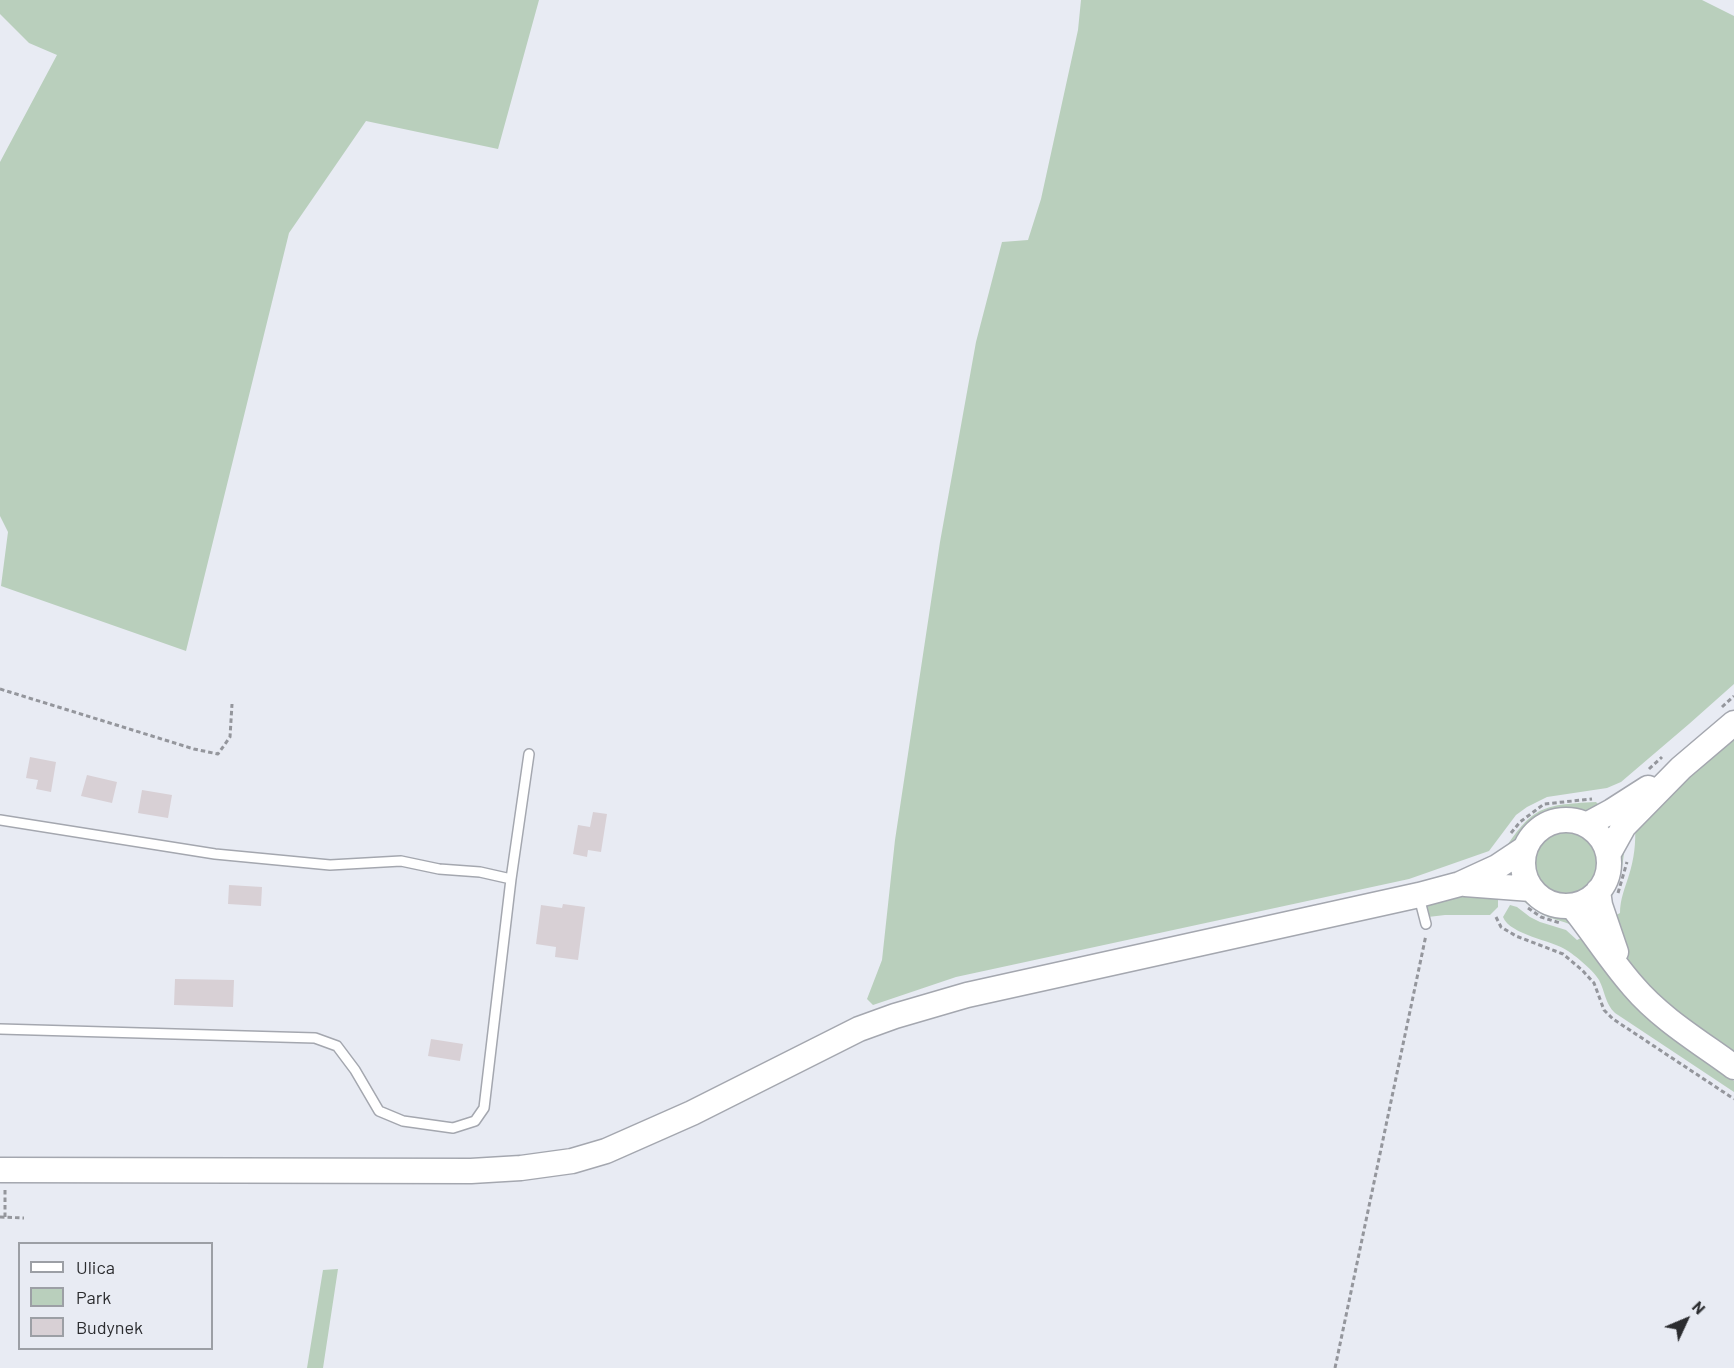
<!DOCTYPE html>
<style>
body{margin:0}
#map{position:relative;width:1734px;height:1368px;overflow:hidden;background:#e8ebf3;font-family:Barlow,sans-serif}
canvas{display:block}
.legend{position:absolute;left:18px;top:1242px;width:195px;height:108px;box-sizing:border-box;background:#e8ebf3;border:2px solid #9c9fa5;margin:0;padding:8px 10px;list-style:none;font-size:18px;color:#2b2c2f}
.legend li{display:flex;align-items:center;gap:12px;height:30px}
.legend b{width:30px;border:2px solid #9c9fa5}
.north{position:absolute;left:1656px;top:1290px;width:60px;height:60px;-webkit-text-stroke:4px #e8ebf3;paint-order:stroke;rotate:46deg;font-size:16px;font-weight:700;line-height:24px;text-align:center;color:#2b2c2f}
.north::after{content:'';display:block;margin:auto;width:21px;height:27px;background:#2b2c2f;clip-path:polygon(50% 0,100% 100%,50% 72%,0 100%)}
</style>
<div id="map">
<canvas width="1734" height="1368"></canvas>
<ul class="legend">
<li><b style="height:8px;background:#fff"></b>Ulica</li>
<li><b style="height:16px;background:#b9cfbc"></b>Park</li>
<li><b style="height:16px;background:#d8d0d5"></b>Budynek</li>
</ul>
<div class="north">N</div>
</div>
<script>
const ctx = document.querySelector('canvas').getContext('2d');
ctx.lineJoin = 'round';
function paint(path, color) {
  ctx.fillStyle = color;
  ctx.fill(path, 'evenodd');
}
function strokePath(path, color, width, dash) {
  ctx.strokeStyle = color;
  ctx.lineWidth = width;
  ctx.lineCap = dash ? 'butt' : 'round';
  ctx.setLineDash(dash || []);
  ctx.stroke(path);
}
paint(new Path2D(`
 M 0,0 L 539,0 L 498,149 L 366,121 L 289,233 L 186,651 L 1,586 L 8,532 L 0,516 L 0,162 L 57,55 L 29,43 L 0,14 Z
 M 1081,0 L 1702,0 L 1734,16 L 1734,684 L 1689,724 L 1621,782 L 1607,788 L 1547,797 L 1527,807 L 1516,815 L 1489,851 L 1409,879 L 956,977 L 873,1005 L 867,999 L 882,960 L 895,840 L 940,542 L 976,342 L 1002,242 L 1028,240 L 1041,199 L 1078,30 Z
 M 1734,736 L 1734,1053 C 1696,1026 1656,1000 1629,961 C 1621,949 1617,932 1611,918 L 1620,913 C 1620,899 1625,888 1629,875 C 1634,859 1636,843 1635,826 Z
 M 1596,802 L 1603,809 L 1591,813 L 1570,809 L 1556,811 L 1543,815 L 1529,823 L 1515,845 L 1500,856 C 1533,807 1538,805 1596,802 Z
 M1532 862a33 33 0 1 1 66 0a33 33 0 1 1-66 0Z
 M 1626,839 L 1621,875 L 1607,908 L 1609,890 L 1614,880 L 1617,870 L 1619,846 Z
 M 1498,893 L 1498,907 L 1490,915 L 1445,915 L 1428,917 L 1426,905 L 1459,895 Z
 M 1527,897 C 1538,907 1549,912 1564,915 L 1572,925 C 1562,921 1552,919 1543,915 C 1535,911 1529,905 1522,900 Z
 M 1510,905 L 1517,907 L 1530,917 L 1540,922 L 1566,930 L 1577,940 L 1587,935 L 1620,987 L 1631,1002 L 1643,1015 L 1734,1081 L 1734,1092 L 1615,1013 C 1605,1004 1605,991 1599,980 C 1594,971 1577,957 1568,951 C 1552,940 1510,935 1503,917 Z
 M 338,1269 L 323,1368 L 307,1368 L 323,1270 Z`), '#b9cfbc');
paint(new Path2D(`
 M 30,757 L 56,762 L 51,792 L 36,789 L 38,780 L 26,778 Z
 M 87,775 L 117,782 L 112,803 L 81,796 Z
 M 142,790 L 172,795 L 168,818 L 138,813 Z
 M 593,812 L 607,814 L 601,852 L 588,850 L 587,857 L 573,854 L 578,825 L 590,827 Z
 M 229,885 L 262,887 L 261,906 L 228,904 Z
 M 563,904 L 585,907 L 578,960 L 555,957 L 556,947 L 536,944 L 541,905 L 562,908 Z
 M 175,979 L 234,980 L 233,1007 L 174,1005 Z
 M 431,1039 L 463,1044 L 460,1061 L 428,1056 Z`), '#d8d0d5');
const service = new Path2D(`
 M 0,820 L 215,854 L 330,865 L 401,861 L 439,869 L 480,872 L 511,879
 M 1419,897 L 1426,924
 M 0,1029 L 315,1038 L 337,1046 L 355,1070 L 379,1111 L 403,1121 L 453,1128 L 475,1121 L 484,1108 L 511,879 L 529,754`);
const secondary = new Path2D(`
 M1523 863a43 43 0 1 1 86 0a43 43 0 1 1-86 0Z
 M 1588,824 L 1612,811 L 1648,788
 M 1609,853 L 1624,826 L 1681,768 L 1734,723
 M 1465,884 L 1531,889
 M 1598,891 L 1600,905 L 1616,952
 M 1572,906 C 1593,932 1611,961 1633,986 C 1661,1019 1700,1042 1734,1067
 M 0,1170 L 471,1171 L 521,1168 L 572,1161 L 606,1151 L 692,1113 L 859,1029 L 895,1016 L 967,995 L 1419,895 L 1460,884 L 1497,867 L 1524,849`);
strokePath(service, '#a4a7af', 12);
strokePath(secondary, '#a4a7af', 27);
strokePath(new Path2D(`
 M 0,689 L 194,749 L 218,754 L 230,737 L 232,704
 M 1722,707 L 1734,696
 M 1649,769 L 1662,757
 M 1511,833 L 1520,822 L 1544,804 L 1592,799
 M 1618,893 L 1627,862
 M 1528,908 L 1541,917 L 1560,923
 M 1496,917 L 1501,927 L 1516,936 L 1563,954 L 1582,970 L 1594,983 L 1604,1010 L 1613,1019 L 1734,1099
 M 0,1217 L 24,1218
 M 5,1217 L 5,1189
 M 1335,1368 L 1426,935`), '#94969c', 3, [4.5, 3]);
strokePath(service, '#fff', 9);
strokePath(secondary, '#fff', 24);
</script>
